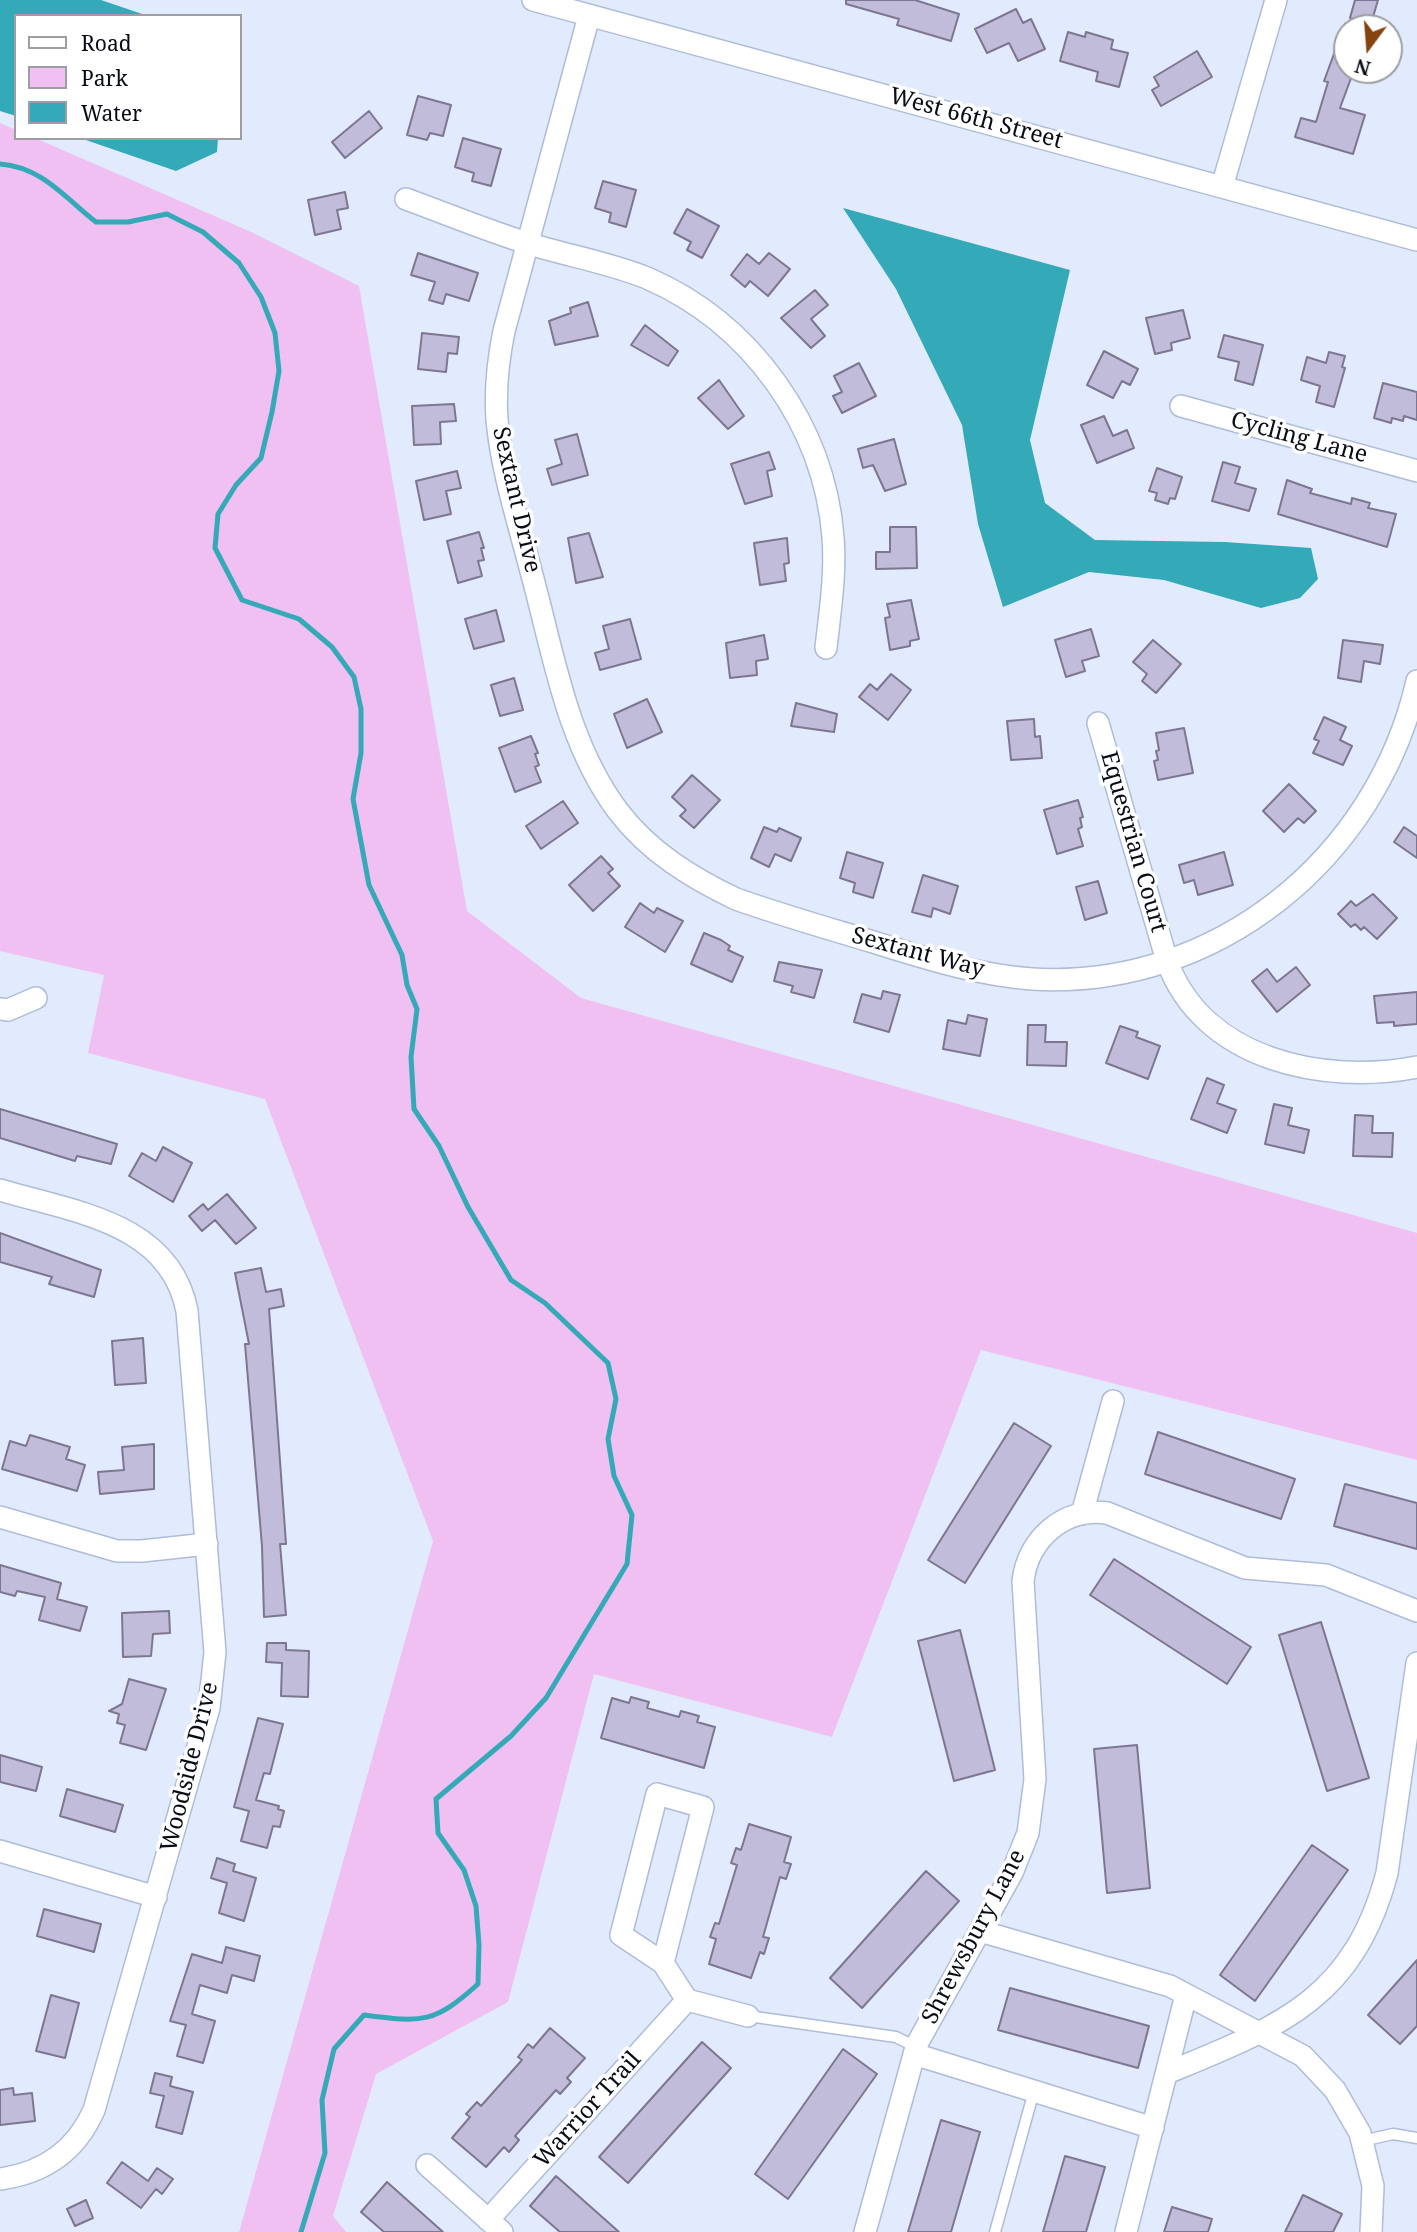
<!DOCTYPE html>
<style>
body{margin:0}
#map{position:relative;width:1417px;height:2232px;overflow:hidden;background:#e2ebfd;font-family:"Noto Serif",serif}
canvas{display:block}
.legend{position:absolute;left:14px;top:14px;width:228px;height:126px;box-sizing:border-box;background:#fff;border:2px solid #9c9ea2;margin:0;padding:9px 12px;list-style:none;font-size:21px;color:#080c16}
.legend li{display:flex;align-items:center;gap:14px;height:35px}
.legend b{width:35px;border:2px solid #9c9ea2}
.north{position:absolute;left:1333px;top:14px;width:70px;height:70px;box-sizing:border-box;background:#fff;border:2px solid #9c9ea2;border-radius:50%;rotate:196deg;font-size:19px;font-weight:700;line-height:28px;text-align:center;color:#080c16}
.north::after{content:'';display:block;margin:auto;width:24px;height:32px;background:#854310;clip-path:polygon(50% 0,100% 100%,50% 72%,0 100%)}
</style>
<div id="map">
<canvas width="1417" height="2232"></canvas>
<ul class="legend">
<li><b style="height:9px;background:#fff"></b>Road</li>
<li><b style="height:19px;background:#efc0f1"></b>Park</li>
<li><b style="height:19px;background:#34a9b7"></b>Water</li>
</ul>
<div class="north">N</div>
</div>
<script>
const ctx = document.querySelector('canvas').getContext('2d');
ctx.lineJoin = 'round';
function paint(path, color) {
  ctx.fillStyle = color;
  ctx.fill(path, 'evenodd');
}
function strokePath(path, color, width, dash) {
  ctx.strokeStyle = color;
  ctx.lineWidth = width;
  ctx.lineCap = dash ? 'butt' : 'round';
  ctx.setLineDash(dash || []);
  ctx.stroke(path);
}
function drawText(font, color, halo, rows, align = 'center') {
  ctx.font = font + ' "Noto Serif",serif';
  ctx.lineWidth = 7;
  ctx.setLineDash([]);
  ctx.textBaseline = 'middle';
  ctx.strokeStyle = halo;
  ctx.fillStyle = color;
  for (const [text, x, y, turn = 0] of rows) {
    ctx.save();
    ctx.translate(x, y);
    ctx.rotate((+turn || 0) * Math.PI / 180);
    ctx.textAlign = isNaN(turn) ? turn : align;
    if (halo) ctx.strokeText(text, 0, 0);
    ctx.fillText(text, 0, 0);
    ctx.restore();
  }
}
paint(new Path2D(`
 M 0,123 L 16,130 L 16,138 L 35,138 L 249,231 L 359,286 L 467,911 L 581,998 L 1417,1233 L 1417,1460 L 981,1350 L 832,1737 L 594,1674 L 508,2002 L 376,2074 L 333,2216 L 346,2232 L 239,2232 L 433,1541 L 265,1099 L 88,1053 L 104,975 L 0,951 Z`), '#efc0f1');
paint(new Path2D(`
 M 0,0 L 101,0 L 148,16 L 16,16 L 16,116 L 0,111 Z
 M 80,138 L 218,138 L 217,152 L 176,171 Z
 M 843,208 L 1070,270 L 1030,440 L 1045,503 L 1095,540 L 1225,542 L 1311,548 L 1318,579 L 1300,598 L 1261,608 L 1164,580 L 1089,572 L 1003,607 L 978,524 L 962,425 L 896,289 Z`), '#34a9b7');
strokePath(new Path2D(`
 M 0,164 C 42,167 65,198 96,222 L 128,222 L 167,214 L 203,232 L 239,263 L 261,297 L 275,333 L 279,371 L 272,412 L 261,458 L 236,485 L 218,514 L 215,548 L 242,600 L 299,619 L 332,647 L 354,677 L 361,709 L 361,753 L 353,799 L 369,885 L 402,955 L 407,985 L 417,1009 L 411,1057 L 414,1109 L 439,1146 L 468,1207 L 511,1280 L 545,1303 L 608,1363 L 616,1399 L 608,1439 L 614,1476 L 632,1515 L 627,1564 L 546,1698 L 511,1736 L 436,1799 L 438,1833 L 464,1870 L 476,1906 L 479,1945 L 478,1984 C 433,2025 421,2022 364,2015 L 334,2049 L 322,2100 L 325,2153 L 301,2232`), '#34a9b7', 5);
const building = new Path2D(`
 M 846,0 L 915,0 L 959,14 L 951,41 L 897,25 L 899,19 L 846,4 Z
 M 1355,0 L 1378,0 L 1371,24 L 1350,18 Z
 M 1016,9 L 1023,23 L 1031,19 L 1045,49 L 1018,61 L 1009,43 L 987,53 L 975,29 Z
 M 1345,24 L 1347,70 L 1354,70 L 1340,108 L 1365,115 L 1353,154 L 1295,137 L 1301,118 L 1316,122 L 1328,82 L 1324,81 Z
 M 1068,32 L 1085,37 L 1086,32 L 1113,40 L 1111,49 L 1128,53 L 1119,87 L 1096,81 L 1098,72 L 1060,61 Z
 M 1197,51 L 1212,77 L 1161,106 L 1152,90 L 1159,86 L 1154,77 Z
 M 418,96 L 451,105 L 443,136 L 430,133 L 427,140 L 407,135 Z
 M 369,111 L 382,128 L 345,158 L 332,142 Z
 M 463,138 L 501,149 L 491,186 L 472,181 L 474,173 L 455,167 Z
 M 603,181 L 636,190 L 626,227 L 609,222 L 611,213 L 595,208 Z
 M 345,192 L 348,208 L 337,210 L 341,229 L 315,235 L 308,200 Z
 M 687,209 L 719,226 L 702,258 L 687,250 L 691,242 L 674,233 Z
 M 418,253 L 478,273 L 469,301 L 446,294 L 443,304 L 429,300 L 435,282 L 411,275 Z
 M 769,253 L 790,269 L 768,296 L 750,281 L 745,287 L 731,275 L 747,254 L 759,264 Z
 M 815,290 L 828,305 L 811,319 L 825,336 L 811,348 L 781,318 Z
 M 588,302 L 598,336 L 555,345 L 549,321 L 571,313 L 570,308 Z
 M 1183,310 L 1190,338 L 1171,343 L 1172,350 L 1155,354 L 1146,318 Z
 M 645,325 L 678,351 L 668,366 L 631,345 Z
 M 422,333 L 459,337 L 457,354 L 448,353 L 446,372 L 418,369 Z
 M 1224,335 L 1263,345 L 1253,385 L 1235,380 L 1239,362 L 1218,357 Z
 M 1104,351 L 1138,369 L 1130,385 L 1122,381 L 1113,398 L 1087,385 Z
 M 1329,352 L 1345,356 L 1342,367 L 1345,368 L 1334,407 L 1316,402 L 1320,386 L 1301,380 L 1307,357 L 1326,363 Z
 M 859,363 L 876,396 L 842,413 L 833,396 L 842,392 L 834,376 Z
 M 719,380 L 744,416 L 728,429 L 698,398 Z
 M 1383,383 L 1417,392 L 1417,420 L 1404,416 L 1403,421 L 1392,418 L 1391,423 L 1374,418 Z
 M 454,404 L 456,421 L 440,422 L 441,444 L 414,445 L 412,406 Z
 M 1104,416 L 1113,436 L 1127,430 L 1134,448 L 1097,463 L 1081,425 Z
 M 577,434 L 588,475 L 552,485 L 547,469 L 562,464 L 555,440 Z
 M 894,439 L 906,484 L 885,491 L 873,465 L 863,468 L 858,449 Z
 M 769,452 L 775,469 L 767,471 L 772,496 L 745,504 L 731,464 Z
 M 1223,462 L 1240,467 L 1235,483 L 1256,489 L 1249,511 L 1212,501 Z
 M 1157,468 L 1182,477 L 1175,499 L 1170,498 L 1168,504 L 1155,500 L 1157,493 L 1149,491 Z
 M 457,471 L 461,488 L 446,491 L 451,514 L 424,520 L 416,481 Z
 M 1287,480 L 1312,489 L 1310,493 L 1351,504 L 1352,498 L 1370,503 L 1368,508 L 1396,514 L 1387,547 L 1278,514 Z
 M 890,527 L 916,527 L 917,568 L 876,569 L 876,552 L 890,552 Z
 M 479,532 L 484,548 L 481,548 L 484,560 L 478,561 L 482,576 L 458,583 L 447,541 Z
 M 589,533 L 603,577 L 576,583 L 568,538 Z
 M 787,538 L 789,563 L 784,564 L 786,581 L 760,585 L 754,543 Z
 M 911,600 L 919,639 L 910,641 L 910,646 L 890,650 L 885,618 L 890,617 L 887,604 Z
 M 496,610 L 504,641 L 474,649 L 465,619 Z
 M 630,619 L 641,659 L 600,670 L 595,653 L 609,649 L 603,626 Z
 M 1091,629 L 1099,656 L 1082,661 L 1085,671 L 1066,677 L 1055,640 Z
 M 764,635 L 768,659 L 756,661 L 757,675 L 730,678 L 726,643 Z
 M 1153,640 L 1181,664 L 1156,693 L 1142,681 L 1147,674 L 1133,662 Z
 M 1343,640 L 1383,645 L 1380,664 L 1364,661 L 1361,682 L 1338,678 Z
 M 891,674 L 911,690 L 888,720 L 859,697 L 870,684 L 877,690 Z
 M 514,678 L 523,710 L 500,716 L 491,685 Z
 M 647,699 L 662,732 L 627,748 L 614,714 Z
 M 796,703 L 837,714 L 834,732 L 791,726 Z
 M 1324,717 L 1346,727 L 1340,740 L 1352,746 L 1343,765 L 1313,753 L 1319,741 L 1314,739 Z
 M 1034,719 L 1035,737 L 1040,736 L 1042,758 L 1011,760 L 1007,721 Z
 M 1184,728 L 1193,773 L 1158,780 L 1154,761 L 1158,760 L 1156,751 L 1159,750 L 1156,733 Z
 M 531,736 L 538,753 L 535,754 L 539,765 L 535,767 L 541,782 L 515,792 L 499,748 Z
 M 692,775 L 720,800 L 694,828 L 680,816 L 686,810 L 672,797 Z
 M 1289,784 L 1316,811 L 1304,823 L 1298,818 L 1284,832 L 1263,811 Z
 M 1078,800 L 1083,817 L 1080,818 L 1082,827 L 1078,829 L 1083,846 L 1057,854 L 1044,810 Z
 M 563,801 L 578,823 L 541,849 L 526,826 Z
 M 764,827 L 777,832 L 779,828 L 801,838 L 791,861 L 775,854 L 769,867 L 751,858 Z
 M 1404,827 L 1417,836 L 1417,858 L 1394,842 Z
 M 847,852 L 883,863 L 873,898 L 853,892 L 855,883 L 840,878 Z
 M 1224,852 L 1233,885 L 1198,895 L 1194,880 L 1184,883 L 1179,865 Z
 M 601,856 L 613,869 L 608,873 L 620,886 L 593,911 L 569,885 Z
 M 923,875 L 958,886 L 950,914 L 933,908 L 931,917 L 912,912 Z
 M 1098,881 L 1107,913 L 1085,920 L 1076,887 Z
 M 1373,894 L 1397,918 L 1377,939 L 1364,927 L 1361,930 L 1355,924 L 1351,927 L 1338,914 L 1351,901 L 1356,906 Z
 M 640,903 L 654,913 L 657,908 L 683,921 L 665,952 L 625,927 Z
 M 704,933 L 721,940 L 730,946 L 728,950 L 743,957 L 732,982 L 691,964 Z
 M 779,962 L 822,970 L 814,998 L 791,992 L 793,986 L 774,981 Z
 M 1296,967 L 1310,985 L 1277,1012 L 1252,981 L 1267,969 L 1277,982 Z
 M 883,991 L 900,995 L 889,1032 L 854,1022 L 862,994 L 881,999 Z
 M 1417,992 L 1417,1024 L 1394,1026 L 1394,1022 L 1377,1023 L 1374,996 Z
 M 968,1015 L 987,1019 L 980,1056 L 943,1049 L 948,1020 L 966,1024 Z
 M 1028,1025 L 1046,1025 L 1045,1042 L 1067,1042 L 1066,1066 L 1027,1065 Z
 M 1120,1026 L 1138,1032 L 1136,1037 L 1160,1046 L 1148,1079 L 1106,1063 Z
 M 1207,1078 L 1224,1085 L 1217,1103 L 1236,1110 L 1227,1133 L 1191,1119 Z
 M 1274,1104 L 1292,1108 L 1288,1125 L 1309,1130 L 1304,1153 L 1265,1144 Z
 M 0,1109 L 117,1144 L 111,1164 L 77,1156 L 75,1161 L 0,1138 Z
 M 1355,1115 L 1373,1116 L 1372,1133 L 1393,1133 L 1392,1157 L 1353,1156 Z
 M 163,1147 L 192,1163 L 173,1202 L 129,1176 L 142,1153 L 156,1161 Z
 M 227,1194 L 256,1228 L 236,1244 L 215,1220 L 202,1231 L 189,1216 L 203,1204 L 208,1210 Z
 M 0,1233 L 101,1270 L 94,1297 L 49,1284 L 52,1277 L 0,1262 Z
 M 261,1268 L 266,1292 L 281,1289 L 284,1306 L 269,1309 L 286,1544 L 280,1544 L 286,1615 L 264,1617 L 262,1546 L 245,1344 L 249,1344 L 235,1273 Z
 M 143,1338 L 146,1383 L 115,1385 L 112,1341 Z
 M 1014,1423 L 1051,1446 L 965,1583 L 928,1560 Z
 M 1158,1432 L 1295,1479 L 1281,1519 L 1145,1474 Z
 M 30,1435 L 70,1447 L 66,1459 L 85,1465 L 77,1491 L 2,1469 L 10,1441 L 26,1446 Z
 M 154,1444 L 154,1489 L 100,1494 L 98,1472 L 124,1470 L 122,1447 Z
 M 1345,1484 L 1417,1503 L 1417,1549 L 1334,1526 Z
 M 1114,1559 L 1251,1647 L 1227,1684 L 1090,1595 Z
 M 0,1565 L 61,1583 L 57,1599 L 87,1607 L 80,1631 L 39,1620 L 45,1597 L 17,1591 L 15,1596 L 0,1592 Z
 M 169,1611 L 170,1633 L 153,1634 L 151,1656 L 123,1657 L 122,1613 Z
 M 1321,1622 L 1369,1778 L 1327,1791 L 1279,1635 Z
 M 960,1630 L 995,1770 L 954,1781 L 918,1641 Z
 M 267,1643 L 286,1643 L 286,1650 L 309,1651 L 308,1697 L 281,1696 L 282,1663 L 266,1662 Z
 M 129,1679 L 166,1689 L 146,1750 L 120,1743 L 125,1725 L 117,1723 L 119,1714 L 109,1711 L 122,1704 Z
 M 631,1697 L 649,1702 L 647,1708 L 679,1717 L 681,1711 L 699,1716 L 697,1722 L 715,1727 L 704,1768 L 601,1738 L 612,1698 L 629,1703 Z
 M 258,1718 L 283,1724 L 270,1774 L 264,1773 L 256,1800 L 279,1806 L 278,1809 L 284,1811 L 280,1827 L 273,1826 L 267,1848 L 241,1841 L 249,1811 L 234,1807 Z
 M 1137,1745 L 1150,1888 L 1107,1893 L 1094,1749 Z
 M 0,1755 L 42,1767 L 36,1791 L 0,1782 Z
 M 67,1789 L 123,1805 L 115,1832 L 60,1816 Z
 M 749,1824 L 791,1837 L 784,1862 L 791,1864 L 786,1879 L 780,1877 L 763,1937 L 769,1938 L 764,1954 L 760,1952 L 751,1978 L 709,1964 L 716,1939 L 710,1937 L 715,1923 L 719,1924 L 737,1865 L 731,1863 L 736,1848 L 741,1850 Z
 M 1312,1845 L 1348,1870 L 1255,2001 L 1220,1975 Z
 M 217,1858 L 235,1864 L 233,1871 L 256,1878 L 244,1921 L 219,1913 L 227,1883 L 211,1878 Z
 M 926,1871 L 959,1901 L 862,2008 L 830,1978 Z
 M 44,1909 L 101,1924 L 94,1952 L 37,1936 Z
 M 226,1947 L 260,1956 L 254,1981 L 232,1975 L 227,1993 L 200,1985 L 192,2014 L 215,2021 L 203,2063 L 177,2056 L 186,2025 L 170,2021 L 192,1954 L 222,1963 Z
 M 1417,1960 L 1417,2026 L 1400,2044 L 1368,2015 Z
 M 1010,1988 L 1149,2026 L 1138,2068 L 998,2030 Z
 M 51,1995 L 79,2003 L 65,2058 L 36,2051 Z
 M 550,2028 L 585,2058 L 567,2078 L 571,2082 L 560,2094 L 556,2090 L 515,2136 L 519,2140 L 509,2152 L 504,2147 L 486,2167 L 452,2138 L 470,2117 L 466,2114 L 477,2102 L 481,2106 L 522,2060 L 518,2057 L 528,2044 L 533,2048 Z
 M 702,2042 L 731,2068 L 628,2183 L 599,2157 Z
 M 843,2049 L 877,2074 L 788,2199 L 755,2174 Z
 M 155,2073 L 172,2077 L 170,2086 L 193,2092 L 182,2134 L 156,2127 L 164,2096 L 150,2093 Z
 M 13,2088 L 14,2095 L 32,2093 L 35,2121 L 0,2125 L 0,2090 Z
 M 941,2120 L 980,2132 L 951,2232 L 908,2232 Z
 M 1065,2156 L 1105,2167 L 1086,2232 L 1043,2232 Z
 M 122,2162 L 148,2181 L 157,2168 L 173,2179 L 162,2194 L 156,2189 L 141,2208 L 107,2183 Z
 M 556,2176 L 619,2232 L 560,2232 L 530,2206 Z
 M 387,2182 L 443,2232 L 384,2232 L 361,2212 Z
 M 1303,2195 L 1342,2214 L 1333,2232 L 1285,2232 Z
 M 86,2200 L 93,2218 L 75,2226 L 67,2209 Z
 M 1172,2207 L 1212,2219 L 1208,2232 L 1164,2232 Z`);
paint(building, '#c2bcdb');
strokePath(building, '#7c7693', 2);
const lane = new Path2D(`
 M 748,2016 L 896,2037 L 916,2047
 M 1362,2141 L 1393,2134 L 1417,2138
 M 995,2232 L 1034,2091`);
const street = new Path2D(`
 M 533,0 L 1417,240
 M 589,16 L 504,331 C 498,360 495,390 497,420 C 502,473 519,524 532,575 C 554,656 567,743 618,811 C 649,852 692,878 736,899 C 781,915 827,928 873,942 C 925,958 977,975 1032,979 C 1216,990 1377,858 1417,681
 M 1222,187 L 1276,0
 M 406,199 C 447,214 488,231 530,244 C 569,256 610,263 647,278 C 751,323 824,425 833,537 C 836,574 830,611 826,648
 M 1181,406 L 1417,471
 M 1098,723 L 1167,961 C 1203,1060 1323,1085 1417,1067
 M 0,1009 L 8,1010 L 36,998
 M 0,1190 C 73,1212 170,1222 187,1311 L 215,1652 L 209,1708 L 94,2110 C 76,2151 44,2173 0,2179
 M 1082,1514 L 1113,1401
 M 0,1517 L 117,1551 L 142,1551 L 207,1544
 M 0,1851 L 156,1897
 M 980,1931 L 1170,1986 L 1303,2056 L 1335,2090 L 1360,2133 L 1373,2186 L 1371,2232
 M 663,1963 L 621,1935 L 657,1794 L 703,1807 L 663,1963 L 687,2000 L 748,2016
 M 914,2054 L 1153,2128
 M 1167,2073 C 1278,2027 1353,2001 1387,1873 L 1417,1663
 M 427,2165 L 502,2232
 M 488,2220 L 687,2000
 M 865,2232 L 917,2044 L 1012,1873 L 1028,1833 L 1035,1779 L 1023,1581 C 1028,1539 1064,1507 1107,1513 L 1245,1568 L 1326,1575 L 1417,1611
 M 1126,2232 L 1186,1995`);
strokePath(lane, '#aebcd9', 13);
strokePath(street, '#aebcd9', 24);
strokePath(lane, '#fff', 10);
strokePath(street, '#fff', 21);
drawText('23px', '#080c16', '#fff', [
 ["West 66th Street",976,119,15],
 ["Cycling Lane",1299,438,15],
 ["Sextant Drive",516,500,77],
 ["Equestrian Court",1133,842,74],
 ["Sextant Way",918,953,15],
 ["Woodside Drive",190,1767,-76],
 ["Shrewsbury Lane",974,1937,-62],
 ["Warrior Trail",588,2110,-48]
]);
</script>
